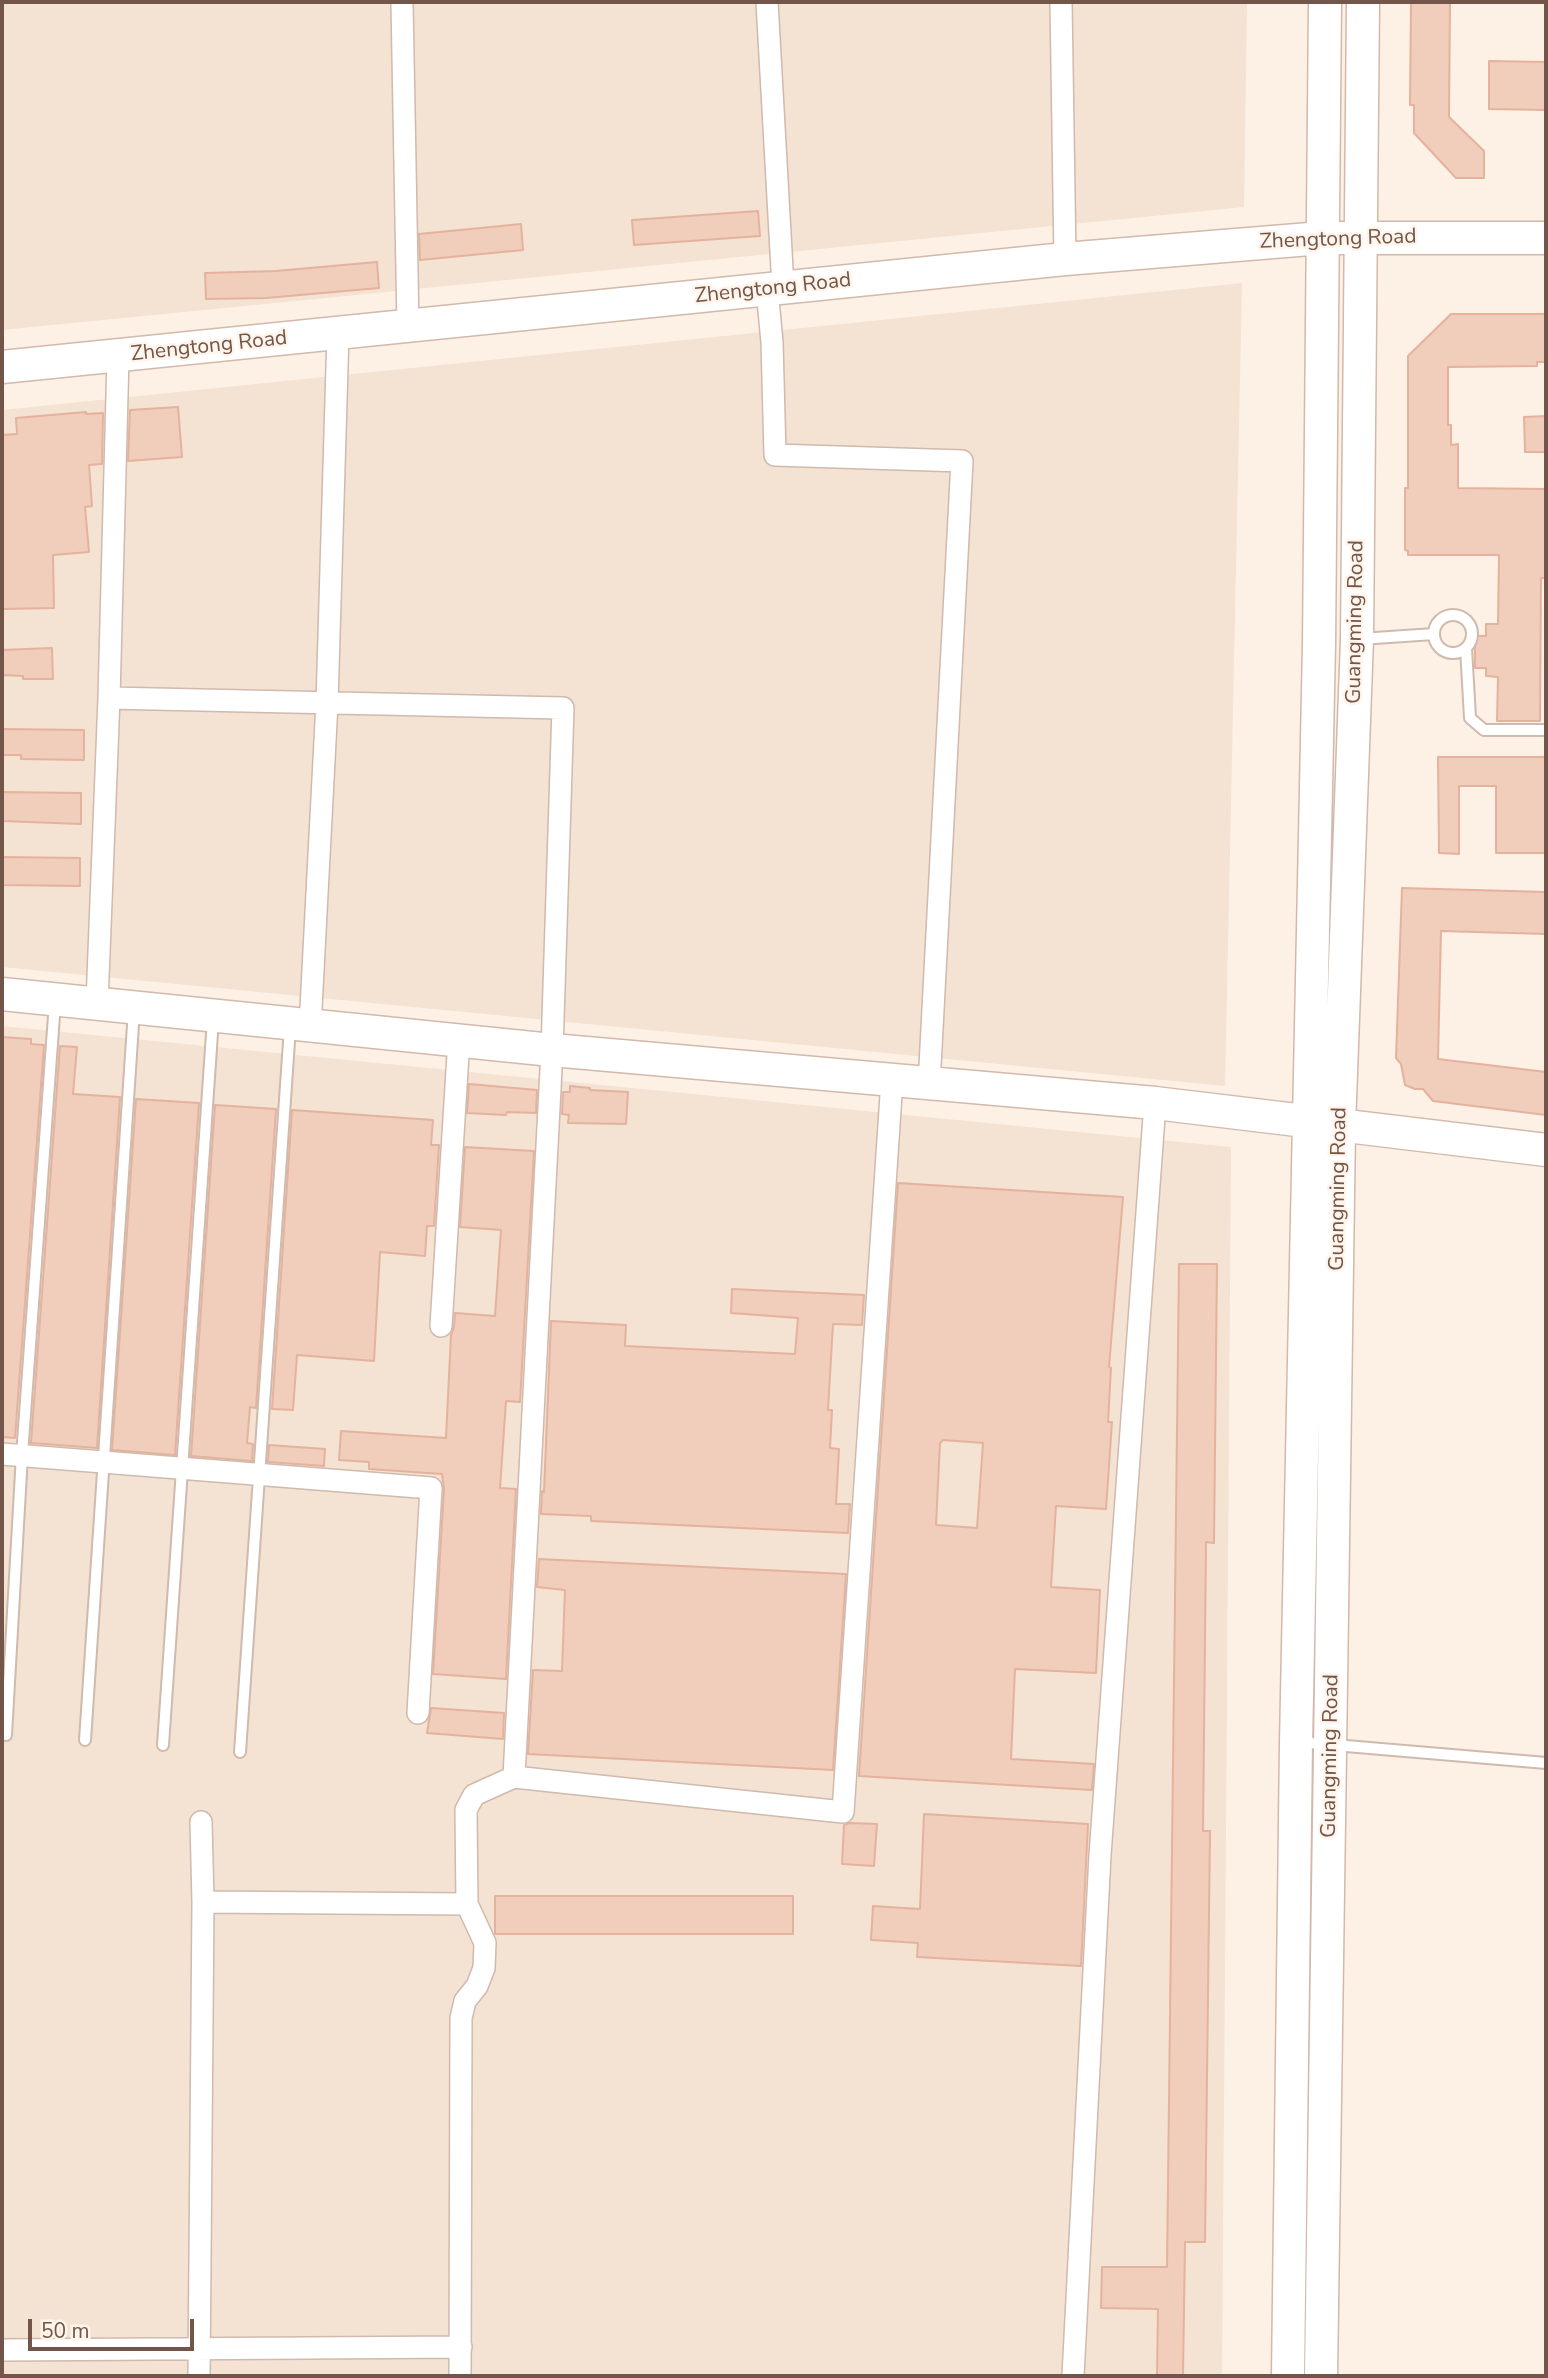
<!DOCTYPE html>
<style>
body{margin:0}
#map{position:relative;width:1548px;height:2378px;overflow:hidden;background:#fcf1e4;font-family:"Nunito Sans",sans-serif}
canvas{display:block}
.frame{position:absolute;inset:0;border:4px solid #74554a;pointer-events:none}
.scale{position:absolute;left:28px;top:2319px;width:166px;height:32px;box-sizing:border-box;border:4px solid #74554a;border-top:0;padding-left:9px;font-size:21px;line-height:24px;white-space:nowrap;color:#74554a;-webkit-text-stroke:5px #fff5eb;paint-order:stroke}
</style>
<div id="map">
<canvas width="1548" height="2378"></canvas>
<div class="frame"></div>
<div class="scale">50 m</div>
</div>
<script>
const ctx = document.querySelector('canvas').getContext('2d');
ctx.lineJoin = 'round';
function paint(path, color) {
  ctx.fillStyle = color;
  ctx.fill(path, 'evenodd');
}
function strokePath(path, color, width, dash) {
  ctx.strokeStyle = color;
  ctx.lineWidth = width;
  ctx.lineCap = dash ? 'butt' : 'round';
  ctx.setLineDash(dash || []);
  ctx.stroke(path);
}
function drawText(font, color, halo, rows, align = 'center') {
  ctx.font = font + ' "Nunito Sans",sans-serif';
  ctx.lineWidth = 5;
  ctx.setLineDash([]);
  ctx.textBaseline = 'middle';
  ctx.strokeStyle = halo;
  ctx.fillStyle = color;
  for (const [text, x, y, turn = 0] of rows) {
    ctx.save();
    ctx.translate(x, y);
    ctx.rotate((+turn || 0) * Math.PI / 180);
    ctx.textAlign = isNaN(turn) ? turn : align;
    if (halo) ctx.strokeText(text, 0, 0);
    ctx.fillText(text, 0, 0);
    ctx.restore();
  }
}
paint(new Path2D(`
 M 2,2 L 1247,2 L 1244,207 L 2,330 Z
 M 1242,283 L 1225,1086 L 2,967 L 2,410 Z
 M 2,1026 L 1231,1147 L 1222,2376 L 2,2376 Z`), '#f4e2d3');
const building = new Path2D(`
 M 1411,2 L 1450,2 L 1449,117 L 1484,151 L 1484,178 L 1456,178 L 1414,133 L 1414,105 L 1410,105 Z
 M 1489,61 L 1546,62 L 1546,110 L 1489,109 Z
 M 758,211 L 760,236 L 634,245 L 632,220 Z
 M 521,224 L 523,250 L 420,260 L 419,234 Z
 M 377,262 L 379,288 L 266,298 L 206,299 L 205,273 L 276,271 Z
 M 1451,314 L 1546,314 L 1546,362 L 1537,362 L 1537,366 L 1448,367 L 1448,425 L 1451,425 L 1451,445 L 1458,444 L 1458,488 L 1546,489 L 1546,578 L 1541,578 L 1540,721 L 1497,721 L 1498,677 L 1486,676 L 1486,668 L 1475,668 L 1475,636 L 1486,636 L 1486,624 L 1498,624 L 1499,555 L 1408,555 L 1408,551 L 1405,550 L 1405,488 L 1408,488 L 1408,356 Z
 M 178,407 L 182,457 L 128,461 L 130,410 Z
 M 86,412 L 86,414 L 103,413 L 102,464 L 89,465 L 92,506 L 85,507 L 89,552 L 53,555 L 54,608 L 2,609 L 2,435 L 17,434 L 16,418 Z
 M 1546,416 L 1546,452 L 1525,452 L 1524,417 Z
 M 52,648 L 53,679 L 23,679 L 23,676 L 2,675 L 2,650 Z
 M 2,729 L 84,730 L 84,760 L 21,759 L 21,755 L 2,755 Z
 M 1438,757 L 1546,757 L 1546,853 L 1496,853 L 1496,786 L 1459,786 L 1459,854 L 1439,853 Z
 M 2,792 L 81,793 L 81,824 L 2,821 Z
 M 2,857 L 80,858 L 80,886 L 2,885 Z
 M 1402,888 L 1546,892 L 1546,934 L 1441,931 L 1438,1059 L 1546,1072 L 1546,1115 L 1433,1101 L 1423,1089 L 1415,1089 L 1405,1085 L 1401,1064 L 1396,1058 Z
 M 2,1037 L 31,1039 L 31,1044 L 44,1045 L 15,1438 L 2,1437 Z
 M 60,1046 L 77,1047 L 73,1094 L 120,1097 L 97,1448 L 31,1443 Z
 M 469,1084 L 537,1090 L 536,1113 L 507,1112 L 506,1115 L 467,1113 Z
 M 570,1086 L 590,1088 L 590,1090 L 628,1092 L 626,1124 L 568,1123 L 569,1115 L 562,1114 L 563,1092 L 570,1092 Z
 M 136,1099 L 199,1103 L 175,1455 L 112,1450 Z
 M 215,1105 L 276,1109 L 256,1408 L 250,1407 L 247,1443 L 253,1444 L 252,1461 L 191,1456 Z
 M 292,1110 L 433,1120 L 431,1145 L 439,1145 L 434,1226 L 427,1226 L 425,1256 L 380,1252 L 374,1361 L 297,1355 L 293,1410 L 272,1409 Z
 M 465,1147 L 534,1151 L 520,1402 L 506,1401 L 500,1488 L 516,1489 L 506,1679 L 433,1674 L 444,1489 L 442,1474 L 369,1469 L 369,1462 L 339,1460 L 341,1431 L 446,1438 L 451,1335 L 454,1327 L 455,1313 L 495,1316 L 501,1230 L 460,1227 Z
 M 898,1183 L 1123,1197 L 1109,1367 L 1111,1368 L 1108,1422 L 1112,1422 L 1106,1509 L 1056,1506 L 1051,1587 L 1100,1590 L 1096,1673 L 1015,1669 L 1011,1759 L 1094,1764 L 1092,1790 L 859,1776 ZM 943,1440 L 983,1443 L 977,1528 L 936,1525 L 940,1443 Z
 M 1179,1264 L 1217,1264 L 1214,1543 L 1206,1542 L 1203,1831 L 1210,1831 L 1205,2242 L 1185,2242 L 1183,2376 L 1157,2376 L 1158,2309 L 1101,2308 L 1102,2267 L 1167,2267 Z
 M 732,1289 L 864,1295 L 862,1325 L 833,1324 L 828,1410 L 832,1410 L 830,1448 L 839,1449 L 836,1504 L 850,1504 L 848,1533 L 591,1521 L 591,1516 L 541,1514 L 542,1491 L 544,1492 L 551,1321 L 626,1325 L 625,1346 L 795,1354 L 798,1318 L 731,1313 Z
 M 269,1445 L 325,1449 L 324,1466 L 268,1462 Z
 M 539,1559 L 846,1574 L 833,1770 L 528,1754 L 533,1670 L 562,1671 L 565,1590 L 537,1587 Z
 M 431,1708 L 504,1713 L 503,1739 L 427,1733 Z
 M 924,1814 L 1088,1824 L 1081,1966 L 917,1957 L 918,1943 L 871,1940 L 873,1906 L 920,1909 Z
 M 850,1823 L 877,1824 L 874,1866 L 842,1864 L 844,1825 Z
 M 495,1896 L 793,1896 L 793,1934 L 495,1934 Z`);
paint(building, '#f1cdbc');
strokePath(building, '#e4b29d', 2);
const lane = new Path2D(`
 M1434 634a19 19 0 1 1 38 0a19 19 0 1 1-38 0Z
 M 1360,639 L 1434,634
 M 1466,648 L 1470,718 L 1484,730 L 1546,730
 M 6,1735 L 22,1455 L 55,1002
 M 85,1740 L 134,1010
 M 1299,1742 L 1546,1763
 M 163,1745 L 213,1019
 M 240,1752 L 290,1027`);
const street = new Path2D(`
 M 402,2 L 408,327
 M 767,2 L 783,287
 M 1061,2 L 1065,259
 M 767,290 L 772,342 L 775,455 L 962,461 L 929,1085
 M 109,698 L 563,708 L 552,1050 L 514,1777 L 843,1812 L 892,1080
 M 97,1003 L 109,698 L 118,357
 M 310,1027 L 327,703 L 338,333
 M 441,1326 L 459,1039
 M 2,1454 L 431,1488 L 418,1713
 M 203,1902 L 467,1904
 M 2,2350 L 461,2347
 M 199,2376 L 203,1902 L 201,1822
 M 460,2376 L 461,2018 L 465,2001 L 477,1986 L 484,1968 L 485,1943 L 467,1904 L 466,1810 L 474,1795 L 514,1777
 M 1073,2376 L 1100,1855 L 1155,1103`);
const secondary = new Path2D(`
 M 2,367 L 1065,259 L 1322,238 L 1546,238
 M 2,994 L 552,1050 L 1155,1103 L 1546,1150
 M 1288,2376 L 1296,1742 L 1319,644 L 1325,2
 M 1321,2376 L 1339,1127 L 1357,639 L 1363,2`);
strokePath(lane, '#cfbaae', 14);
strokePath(street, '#cfbaae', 24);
strokePath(secondary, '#d2b9ab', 35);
strokePath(lane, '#fff', 10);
strokePath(street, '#fff', 21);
strokePath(secondary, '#fff', 32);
drawText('21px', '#74554a', '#fff5eb', [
 ["Zhengtong Road",1338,240,-2],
 ["Zhengtong Road",773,289,-6],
 ["Zhengtong Road",209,347,-6],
 ["Guangming Road",1356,622,-89],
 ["Guangming Road",1339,1189,-89],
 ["Guangming Road",1331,1756,-89]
]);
</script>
